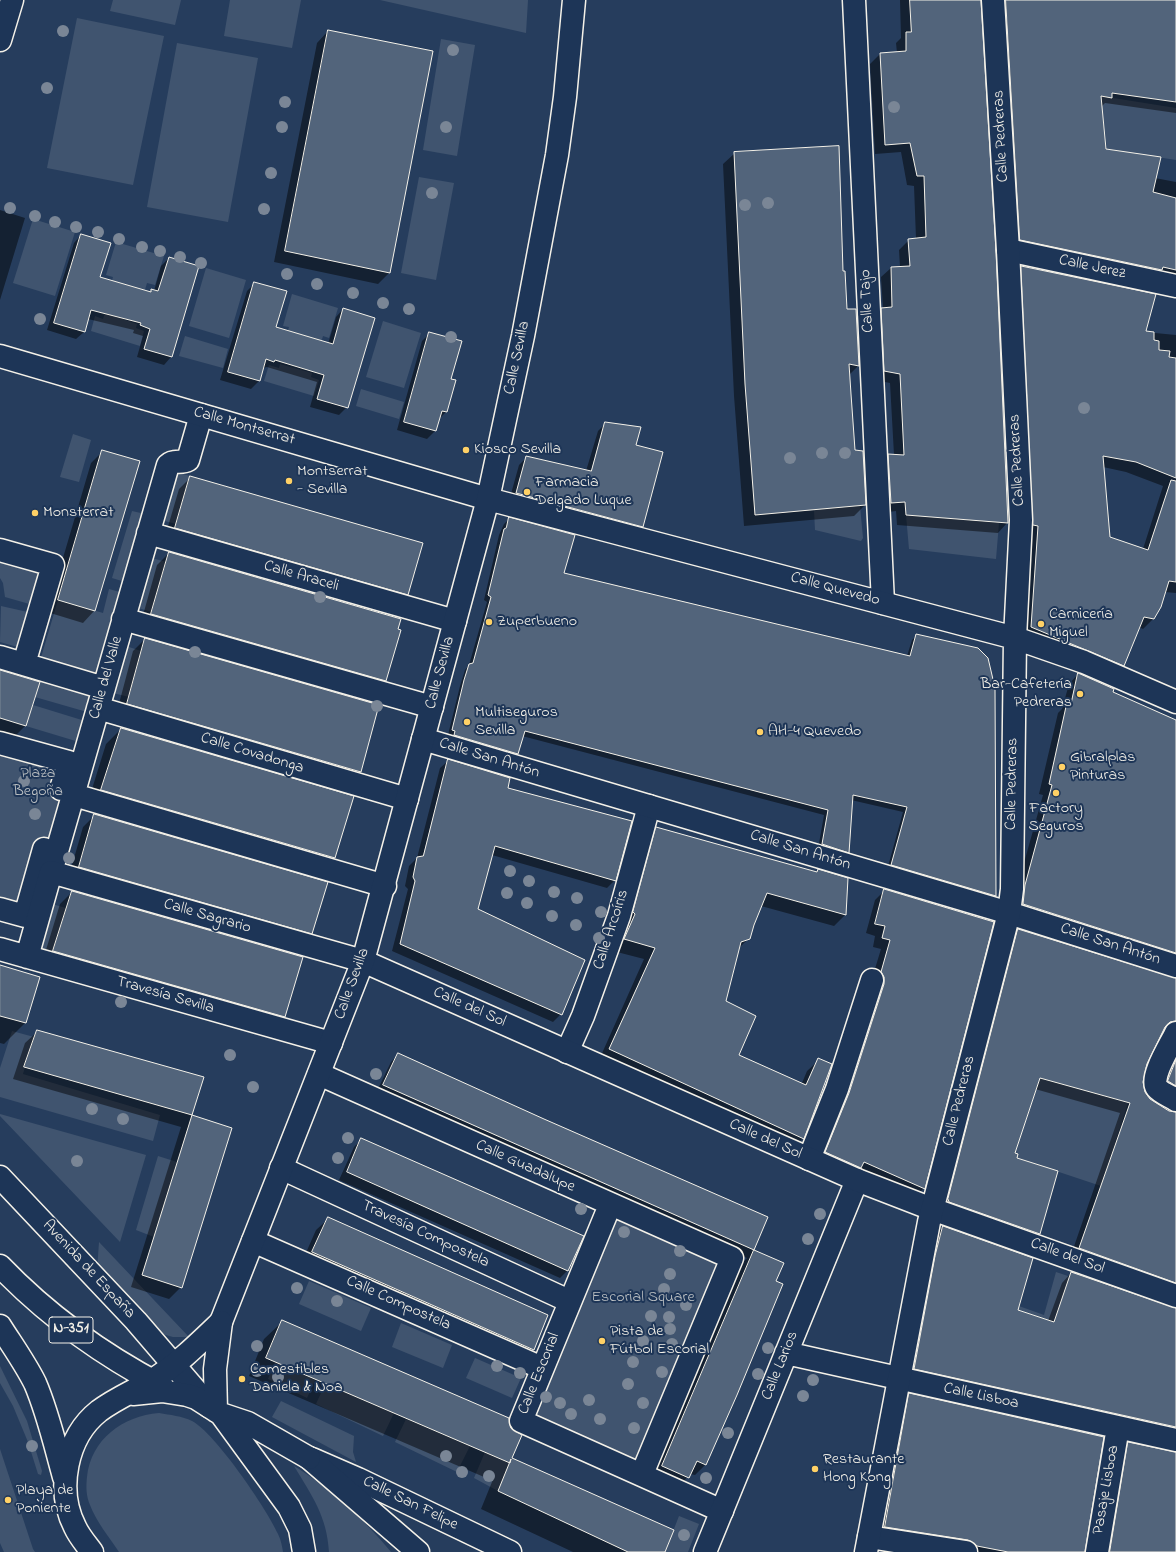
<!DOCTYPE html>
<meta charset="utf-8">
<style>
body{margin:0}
canvas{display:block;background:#263d5d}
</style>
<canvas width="1176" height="1552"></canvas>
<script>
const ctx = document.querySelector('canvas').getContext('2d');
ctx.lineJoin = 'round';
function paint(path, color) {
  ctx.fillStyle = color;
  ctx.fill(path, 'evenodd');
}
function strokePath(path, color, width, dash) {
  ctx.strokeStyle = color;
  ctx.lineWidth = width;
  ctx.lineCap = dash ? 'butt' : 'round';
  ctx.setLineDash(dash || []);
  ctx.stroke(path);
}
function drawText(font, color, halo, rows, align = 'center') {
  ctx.font = font + ' "Indie Flower",sans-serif';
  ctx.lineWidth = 4;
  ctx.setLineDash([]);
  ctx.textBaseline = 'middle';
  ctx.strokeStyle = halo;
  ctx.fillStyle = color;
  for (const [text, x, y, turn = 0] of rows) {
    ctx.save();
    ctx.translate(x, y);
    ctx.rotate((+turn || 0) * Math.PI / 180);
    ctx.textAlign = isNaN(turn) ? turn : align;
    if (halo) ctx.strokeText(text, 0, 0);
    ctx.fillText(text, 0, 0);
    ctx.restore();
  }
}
paint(new Path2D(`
 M 113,0 L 181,0 L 175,25 L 110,11 Z
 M 230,0 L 301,0 L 292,48 L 224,36 Z
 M 380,0 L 528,0 L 526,33 Z
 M 77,18 L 164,36 L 133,185 L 47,168 Z
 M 441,39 L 475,45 L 457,156 L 423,150 Z
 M 177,43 L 258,58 L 228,222 L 147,207 Z
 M 1101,96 L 1176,108 L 1176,160 L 1107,149 Z
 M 419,177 L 454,183 L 436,280 L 401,273 Z
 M 33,219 L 75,232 L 55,296 L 13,283 Z
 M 116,242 L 164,256 L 155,285 L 147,283 L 138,313 L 105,304 L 113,277 L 106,275 Z
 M 206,268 L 246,280 L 229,338 L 189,326 Z
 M 292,294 L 338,308 L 329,338 L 323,336 L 315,363 L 281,354 L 289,327 L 283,326 Z
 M 105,313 L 137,324 L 136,328 L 144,331 L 140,346 L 91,331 L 95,316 L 103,319 Z
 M 383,321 L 421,333 L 404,388 L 366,377 Z
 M 185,336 L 228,349 L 223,368 L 179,356 Z
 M 280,364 L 312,373 L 311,377 L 319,380 L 314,396 L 264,381 L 269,365 L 279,368 Z
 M 361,389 L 404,402 L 399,419 L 356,406 Z
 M 73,434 L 91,440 L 79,482 L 60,477 Z
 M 175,472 L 190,476 L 176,524 L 161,520 Z
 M 860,506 L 863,538 L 861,541 L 815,530 L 814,510 Z
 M 132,511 L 145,514 L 125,582 L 112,578 Z
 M 906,515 L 999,523 L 996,559 L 909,549 Z
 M 0,557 L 43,569 L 33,605 L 5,597 L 3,583 L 0,578 Z
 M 152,558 L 166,562 L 152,612 L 138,608 Z
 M 109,589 L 123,593 L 98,678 L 40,661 L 58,600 L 103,613 Z
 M 1,606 L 32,613 L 21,648 L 0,642 Z
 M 126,646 L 141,651 L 129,697 L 113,693 Z
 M 41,677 L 92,692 L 87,712 L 35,697 Z
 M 33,705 L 85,721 L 79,742 L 26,726 Z
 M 0,733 L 84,757 L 48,883 L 0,917 Z
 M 52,904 L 66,908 L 52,955 L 37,950 Z
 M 12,1031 L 34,1037 L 23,1074 L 160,1115 L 153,1141 L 0,1097 L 0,1068 Z
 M 1040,1078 L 1128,1103 L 1101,1186 L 1017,1158 L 1018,1154 L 994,1147 L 972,1108 L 1026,1121 Z
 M 0,1114 L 146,1155 L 120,1242 L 0,1116 Z
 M 158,1156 L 177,1162 L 154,1237 L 136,1230 Z
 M 610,1205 L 732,1258 L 642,1474 L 521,1421 Z
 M 99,1242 L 189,1337 L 173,1337 L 159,1333 L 97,1271 Z
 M 1056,1272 L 1080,1280 L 1062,1328 L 1014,1315 L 1016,1305 L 1044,1315 Z
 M 309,1281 L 371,1308 L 361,1331 L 299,1304 Z
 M 401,1323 L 452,1345 L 443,1368 L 392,1347 Z
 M 475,1358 L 521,1378 L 512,1398 L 466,1378 Z
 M 275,1362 L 315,1380 L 307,1398 L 268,1379 Z
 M 0,1366 L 27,1421 L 42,1471 L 41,1475 L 38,1474 L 28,1442 L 13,1406 L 0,1383 Z
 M 325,1384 L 394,1413 L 383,1436 L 316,1404 Z
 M 281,1401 L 354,1436 L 353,1452 L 356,1462 L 272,1417 Z
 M 159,1413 C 170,1415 182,1416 192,1421 C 215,1433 267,1509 278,1534 C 281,1540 282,1546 283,1552 L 119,1552 C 109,1537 96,1521 90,1505 C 86,1496 86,1486 87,1477 C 91,1439 123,1416 159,1413 Z
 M 406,1419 L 470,1446 L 457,1472 L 395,1442 Z
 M 0,1449 L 33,1549 L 35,1552 L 4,1552 L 0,1543 Z
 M 485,1452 L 510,1463 L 498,1491 L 474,1478 Z
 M 294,1466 C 326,1485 368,1523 391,1552 L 329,1552 C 327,1516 312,1496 294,1466 Z
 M 679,1516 L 699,1524 L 688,1552 L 665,1552 Z`), '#40546f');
paint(new Path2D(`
 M 900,0 L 980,0 L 1007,523 L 998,533 L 897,525 L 896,511 L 881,513 L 879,465 L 889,455 L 894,455 L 890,383 L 875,380 L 872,318 L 883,308 L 881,277 L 891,268 L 900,267 L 899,250 L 909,240 L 916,239 L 914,186 L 907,185 L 901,152 L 875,154 L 870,64 L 880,54 L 897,53 L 896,43 L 901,38 Z
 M 990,0 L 1176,0 L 1176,113 L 1105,103 L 1101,107 L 1105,150 L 1155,178 L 1176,182 L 1176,281 L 1010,249 Z
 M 328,31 L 390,272 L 378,284 L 274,262 L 317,43 Z
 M 735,153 L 842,272 L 846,310 L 858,366 L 849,375 L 854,451 L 865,505 L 854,516 L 744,526 L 734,396 L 723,164 Z
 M 0,210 L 25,218 L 0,300 Z
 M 81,235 L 99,278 L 149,292 L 154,291 L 161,266 L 169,258 L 171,357 L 164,365 L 137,357 L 143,336 L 133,333 L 134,330 L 88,319 L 84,332 L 76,339 L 47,330 L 74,243 Z
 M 1022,267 L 1145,332 L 1176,335 L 1176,593 L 1165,592 L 1153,619 L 1143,629 L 1139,627 L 1123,665 L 1113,675 L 1021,636 L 1012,276 ZM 1103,467 L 1126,472 L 1163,486 L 1143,549 L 1109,538 Z
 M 255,283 L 275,328 L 328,344 L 336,317 L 343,309 L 347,407 L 339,415 L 310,407 L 317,382 L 267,367 L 263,368 L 259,381 L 251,389 L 220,380 L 247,291 Z
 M 430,333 L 450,379 L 455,381 L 446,412 L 438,420 L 435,431 L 427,439 L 397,430 L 422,341 Z
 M 606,423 L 635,445 L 643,527 L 635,534 L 509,501 L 519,465 L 527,457 L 586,471 L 598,431 Z
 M 103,451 L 94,611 L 83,623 L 47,612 L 91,463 Z
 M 191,477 L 407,594 L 396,606 L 164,540 L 179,489 Z
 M 509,519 L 562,574 L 907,656 L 912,640 L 917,635 L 995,896 L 990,900 L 887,870 L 903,812 L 851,800 L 848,852 L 844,857 L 818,849 L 824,815 L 522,736 L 517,754 L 512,759 L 448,735 L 460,686 L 465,670 L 469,665 L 487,602 L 484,600 L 499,535 L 504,524 Z
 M 169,553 L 385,680 L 374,692 L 140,626 L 157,565 Z
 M 145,639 L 378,706 L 360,772 L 348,784 L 116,715 L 133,651 Z
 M 0,671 L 26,725 L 14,737 L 0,733 Z
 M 1078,674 L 1111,693 L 1176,721 L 1176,968 L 1013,914 L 1015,895 L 1043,795 L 1039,794 L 1058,713 L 1062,709 L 1069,684 Z
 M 121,729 L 352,797 L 334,858 L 319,873 L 87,805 L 106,744 Z
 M 448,761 L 615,880 L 607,888 L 492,855 L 477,909 L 561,1014 L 553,1022 L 392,951 L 408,889 L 405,886 L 409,866 L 417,858 L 440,768 Z
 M 95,815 L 311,933 L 300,945 L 68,879 L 83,827 Z
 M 657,828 L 816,872 L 818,870 L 847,879 L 845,915 L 834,926 L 761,906 L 749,938 L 739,948 L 724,1001 L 737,1055 L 802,1083 L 807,1071 L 819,1060 L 831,1064 L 803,1138 L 791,1150 L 599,1060 L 644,959 L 613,951 L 645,839 Z
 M 885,890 L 924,1188 L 914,1198 L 816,1162 L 881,949 L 873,947 L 875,936 L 866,933 L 875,900 Z
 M 72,892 L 284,1016 L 273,1028 L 42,963 L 60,904 Z
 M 1018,930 L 1176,979 L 1176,1035 L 1172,1032 L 1162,1031 L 1143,1073 L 1143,1088 L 1150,1100 L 1176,1113 L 1176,1298 L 1070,1258 L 1120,1113 L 1035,1089 L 1014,1154 L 1015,1158 L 1057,1172 L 1039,1234 L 1029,1243 L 939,1211 L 1008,940 Z
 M 0,966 L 25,1023 L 4,1044 L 0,1043 Z
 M 37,1032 L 203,1078 L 191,1116 L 230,1128 L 181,1287 L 169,1299 L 131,1287 L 181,1127 L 13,1079 L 25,1043 Z
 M 1176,1053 L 1176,1103 L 1159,1091 Z
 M 399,1054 L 544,1120 L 767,1218 L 753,1251 L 783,1263 L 705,1465 L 695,1475 L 690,1474 L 678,1488 L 652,1477 L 743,1262 L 747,1258 L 376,1093 L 391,1062 Z
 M 362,1139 L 568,1270 L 560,1278 L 339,1180 L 354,1147 Z
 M 328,1219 L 533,1350 L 522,1361 L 301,1264 L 316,1230 Z
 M 943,1227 L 1016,1311 L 1048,1321 L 1062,1283 L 1071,1273 L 1176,1309 L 1176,1442 L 904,1378 L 933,1237 Z
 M 282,1322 L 511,1458 L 664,1552 L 573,1552 L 481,1509 L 494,1477 L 491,1480 L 249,1376 L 264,1339 Z
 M 909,1394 L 1084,1552 L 964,1552 L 876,1536 L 900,1404 Z
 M 1128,1443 L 1176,1453 L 1176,1552 L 1102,1552 L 1119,1453 Z`), '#0007');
const building = new Path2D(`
 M 910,0 L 981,0 L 996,251 L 1008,523 L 906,515 L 905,502 L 891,503 L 888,454 L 904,455 L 900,374 L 884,371 L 881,308 L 892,307 L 891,267 L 910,266 L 908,239 L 926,237 L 924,176 L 917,176 L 910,143 L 885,145 L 880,53 L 906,51 L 906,32 L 911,32 Z
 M 1006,0 L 1176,0 L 1176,102 L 1112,93 L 1112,98 L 1101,96 L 1106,149 L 1161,157 L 1153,192 L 1176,198 L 1176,270 L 1163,267 L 1162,270 L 1020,240 Z
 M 328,30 L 433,51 L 390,273 L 285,251 Z
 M 839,146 L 843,271 L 845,271 L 847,309 L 856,309 L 859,366 L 849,364 L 851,394 L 855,450 L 863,451 L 866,505 L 755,515 L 745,384 L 734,152 Z
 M 81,234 L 111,243 L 100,277 L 151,292 L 151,289 L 158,291 L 169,257 L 199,266 L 172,357 L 144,349 L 150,329 L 140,325 L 141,323 L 91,310 L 85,332 L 54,323 Z
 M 1021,266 L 1156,294 L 1146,331 L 1154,332 L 1154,340 L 1159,341 L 1159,350 L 1170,351 L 1169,357 L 1176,358 L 1176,478 L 1136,462 L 1103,456 L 1110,537 L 1148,550 L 1171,480 L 1176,481 L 1176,582 L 1169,581 L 1161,607 L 1154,619 L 1144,617 L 1124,666 L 1031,627 L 1038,526 L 1033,525 Z
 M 254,282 L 287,291 L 276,327 L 333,344 L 343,308 L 375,318 L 348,408 L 317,399 L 324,375 L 275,360 L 274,362 L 266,359 L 260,381 L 228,372 Z
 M 429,332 L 462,341 L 451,379 L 456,380 L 447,412 L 442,411 L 436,431 L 404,422 Z
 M 605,422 L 641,427 L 636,445 L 663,452 L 643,527 L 516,493 L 526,456 L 591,471 Z
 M 102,450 L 140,461 L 95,611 L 58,600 Z
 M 190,476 L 423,543 L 408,595 L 175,528 Z
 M 509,517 L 575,535 L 564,573 L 910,656 L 916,634 L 978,648 L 988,658 L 995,688 L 996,896 L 891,865 L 907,807 L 853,795 L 849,853 L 822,844 L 828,810 L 525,731 L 518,754 L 454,735 L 455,731 L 452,730 L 464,680 L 469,664 L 473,663 L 491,597 L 488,595 L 504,529 L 506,528 Z
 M 169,552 L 401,619 L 398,629 L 401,630 L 386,681 L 151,614 Z
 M 145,638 L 379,705 L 361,772 L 127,704 Z
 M 0,670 L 40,682 L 26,726 L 0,718 Z
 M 1078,673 L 1114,689 L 1113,692 L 1176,720 L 1176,953 L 1023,904 L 1025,885 L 1052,785 L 1049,784 L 1067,702 L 1071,702 Z
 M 121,728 L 354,796 L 335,858 L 101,790 Z
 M 448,759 L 510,778 L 508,788 L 632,821 L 616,881 L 495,846 L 478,909 L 585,960 L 562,1015 L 400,944 L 415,881 L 413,877 L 417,857 L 423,856 Z
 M 94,814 L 328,882 L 312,934 L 79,867 Z
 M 656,827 L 817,872 L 818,869 L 848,878 L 846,915 L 767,893 L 754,925 L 750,939 L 741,942 L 726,1001 L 756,1016 L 739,1055 L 806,1085 L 818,1058 L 832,1064 L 804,1139 L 609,1049 L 655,948 L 624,939 L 635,914 L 633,912 Z
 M 884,889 L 994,922 L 925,1189 L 864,1162 L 861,1168 L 825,1152 L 849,1093 L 884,984 L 884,977 L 881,972 L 890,940 L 882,938 L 885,926 L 875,924 Z
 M 72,891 L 303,957 L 285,1017 L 53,951 Z
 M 1018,929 L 1176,978 L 1176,1021 L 1170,1022 L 1165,1027 L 1147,1064 L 1143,1082 L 1145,1092 L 1150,1099 L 1169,1111 L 1176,1112 L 1176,1283 L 1079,1248 L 1130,1103 L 1040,1078 L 1015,1153 L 1018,1154 L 1017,1158 L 1058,1171 L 1040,1234 L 949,1202 L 948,1199 Z
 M 0,965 L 40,977 L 26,1023 L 0,1016 Z
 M 37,1030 L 204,1077 L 192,1115 L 232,1128 L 182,1288 L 142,1275 L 192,1115 L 24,1067 Z
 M 398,1053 L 544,1119 L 768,1217 L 754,1250 L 383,1085 Z
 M 1176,1060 L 1176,1086 L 1168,1081 Z
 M 361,1138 L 584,1236 L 568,1271 L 347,1172 Z
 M 328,1217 L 548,1315 L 534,1350 L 312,1252 Z
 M 943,1226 L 1033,1258 L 1018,1310 L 1054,1322 L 1071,1272 L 1176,1308 L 1176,1427 L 914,1369 L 935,1256 Z
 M 754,1250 L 784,1263 L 776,1281 L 783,1284 L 737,1395 L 706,1465 L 697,1461 L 689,1478 L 662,1466 Z
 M 282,1320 L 509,1418 L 511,1428 L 522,1435 L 512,1458 L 674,1530 L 665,1552 L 628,1552 L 498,1491 L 511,1459 L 510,1463 L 266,1358 Z
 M 909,1393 L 1104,1437 L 1085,1552 L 1008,1552 L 977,1546 L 968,1540 L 885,1527 Z
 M 1128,1442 L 1176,1452 L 1176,1552 L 1110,1552 Z`);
paint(building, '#52647b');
strokePath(building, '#f4f1e8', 1);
const pedestrian = new Path2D(`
 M 148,533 L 455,621
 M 0,550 L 53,565 L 24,664
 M 123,619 L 432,707
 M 0,657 L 104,688
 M 98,708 L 407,799
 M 0,743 L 69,762 L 61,789
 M 74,795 L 385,886
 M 51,872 L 168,465 C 174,459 181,464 188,460 L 201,415
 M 0,909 L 25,916 L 44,849
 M 567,1052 L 583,1016 L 619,916 L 649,806
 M 319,1074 L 732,1258 L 642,1474
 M 281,1168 L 569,1301
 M 610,1205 L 521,1421 L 722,1511
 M 253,1241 L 542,1368`);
const minor = new Path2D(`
 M 854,0 L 883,603
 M 0,40 L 12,0
 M 1008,250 L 1176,286
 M 423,739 L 1009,913 L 1176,966
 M 0,949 L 331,1043
 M 27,957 L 51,872 L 363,961
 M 1176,1033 C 1171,1044 1149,1078 1157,1088 C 1161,1093 1170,1096 1176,1100
 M 809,1159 L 837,1089 L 872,980
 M 786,1353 L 1176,1440
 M 312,1459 L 358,1479 L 510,1552
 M 869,1537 L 966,1552
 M 705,1552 L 857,1180
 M 1097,1552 L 1118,1427`);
const tertiary = new Path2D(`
 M 0,356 L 488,499
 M 363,961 L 857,1180 L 932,1209 L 1176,1296
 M 0,1177 L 136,1321 L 209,1406`);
const secondary = new Path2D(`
 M 488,499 L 1015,638 L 1084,662 L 1176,702
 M 221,1322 L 363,961 L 488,499 L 523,336 L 557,155 L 565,97 L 574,0
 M 309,1458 L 418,1552
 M 866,1552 L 929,1222 L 1009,913 L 1012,889 L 1015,638 L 1021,520 L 1008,250 L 993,0`);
const trunk = new Path2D(`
 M 0,1266 C 48,1316 101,1354 162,1386
 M 0,1326 C 12,1345 25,1363 35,1383 C 48,1413 55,1445 64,1477
 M 133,1394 L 162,1391 L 187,1395 L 196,1398 L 221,1414 L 289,1507 L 300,1529 L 304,1552
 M 216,1411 L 215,1369 L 221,1322
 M 221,1414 L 248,1423 L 309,1458
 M 92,1552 C 86,1544 79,1536 75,1527 C 56,1490 66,1437 99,1411 C 115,1399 134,1391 151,1381 C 177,1365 199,1343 221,1322`);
strokePath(pedestrian, '#f4f1e8', 25);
strokePath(minor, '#f4f1e8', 25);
strokePath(tertiary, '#f4f1e8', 25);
strokePath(secondary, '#f4f1e8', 25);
strokePath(trunk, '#f4f1e8', 25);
strokePath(pedestrian, '#1d3557', 22);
strokePath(minor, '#1d3557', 22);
strokePath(tertiary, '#1d3557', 22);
strokePath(secondary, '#1d3557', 22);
strokePath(trunk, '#1d3557', 22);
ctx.fillStyle = '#7a8696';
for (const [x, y] of [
 [63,31],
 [453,50],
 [47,88],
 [285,102],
 [894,107],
 [282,127],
 [446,127],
 [271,173],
 [432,193],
 [768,203],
 [745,205],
 [10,208],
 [264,209],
 [35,216],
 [55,222],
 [76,227],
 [98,232],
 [119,239],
 [142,247],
 [160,251],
 [180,257],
 [201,263],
 [287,274],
 [317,284],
 [353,293],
 [383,303],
 [409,309],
 [40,319],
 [451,337],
 [1084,408],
 [822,453],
 [845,453],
 [790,458],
 [320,597],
 [195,652],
 [377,706],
 [24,781],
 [35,814],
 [69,858],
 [510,871],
 [529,881],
 [554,892],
 [507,893],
 [577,898],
 [527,903],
 [601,912],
 [552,916],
 [576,925],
 [599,938],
 [121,1002],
 [230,1055],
 [376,1074],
 [253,1087],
 [92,1109],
 [123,1119],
 [348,1138],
 [338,1158],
 [77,1161],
 [581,1209],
 [820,1214],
 [624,1232],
 [808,1239],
 [680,1251],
 [670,1274],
 [297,1288],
 [664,1289],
 [337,1301],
 [686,1305],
 [651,1316],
 [669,1317],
 [670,1329],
 [643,1341],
 [672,1344],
 [257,1346],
 [768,1348],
 [633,1362],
 [497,1366],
 [257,1371],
 [662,1372],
 [520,1373],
 [758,1374],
 [278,1377],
 [813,1380],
 [628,1384],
 [803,1396],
 [546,1397],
 [589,1400],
 [560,1403],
 [643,1403],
 [571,1414],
 [600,1419],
 [634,1428],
 [728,1433],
 [32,1446],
 [446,1456],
 [462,1472],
 [489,1476],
 [706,1478],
 [684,1535]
]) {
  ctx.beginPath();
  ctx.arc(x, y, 6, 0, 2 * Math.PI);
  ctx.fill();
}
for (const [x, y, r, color] of [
 [466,450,4,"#ffd166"],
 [289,481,4,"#ffd166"],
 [527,492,4,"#ffd166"],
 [35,513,4,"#ffd166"],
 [489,622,4,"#ffd166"],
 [1041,624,4,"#ffd166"],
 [1080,694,4,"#ffd166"],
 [467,722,4,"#ffd166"],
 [760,732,4,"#ffd166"],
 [1062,767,4,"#ffd166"],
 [1056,793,4,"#ffd166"],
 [602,1341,4,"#ffd166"],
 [242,1379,4,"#ffd166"],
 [815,1469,4,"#ffd166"],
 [8,1500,4,"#ffd166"]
]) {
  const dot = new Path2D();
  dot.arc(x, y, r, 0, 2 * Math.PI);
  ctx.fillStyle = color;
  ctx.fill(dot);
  strokePath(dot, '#1d3557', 1.5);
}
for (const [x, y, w] of [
 [71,1330,44]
]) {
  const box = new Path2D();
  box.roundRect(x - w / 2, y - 13, w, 26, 3);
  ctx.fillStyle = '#1d3557';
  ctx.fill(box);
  strokePath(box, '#f4f1e8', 1);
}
drawText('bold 15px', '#f4f1e8', null, [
 ["N-351",71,1330]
]);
drawText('16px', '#f4f1e8', '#1d3557', [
 ["Calle Pedreras",1002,136,-93],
 ["Calle Jerez",1092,268,12],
 ["Calle Tajo",868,301,-93],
 ["Calle Sevilla",518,358,-78],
 ["Calle Montserrat",244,427,16],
 ["Calle Pedreras",1018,460,-93],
 ["Calle Araceli",301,577,16],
 ["Calle Quevedo",835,590,15],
 ["Calle Sevilla",441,673,-75],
 ["Calle del Valle",107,678,-74],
 ["Calle Covadonga",252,754,17],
 ["Calle San Antón",489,759,17],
 ["Calle Pedreras",1013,784,-89],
 ["Calle San Antón",800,851,17],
 ["Calle Sagrario",207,917,16],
 ["Calle Arcoíris",612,930,-72],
 ["Calle San Antón",1110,945,18],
 ["Calle Sevilla",353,984,-70],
 ["Travesía Sevilla",165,996,16],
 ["Calle del Sol",469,1008,24],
 ["Calle Pedreras",960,1101,-76],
 ["Calle del Sol",765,1140,24],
 ["Calle Guadalupe",525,1167,24],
 ["Travesía Compostela",425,1235,25],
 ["Calle del Sol",1067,1257,20],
 ["Avenida de España",88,1270,47],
 ["Calle Compostela",398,1304,24],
 ["Calle Larios",781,1366,-68],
 ["Calle Escorial",540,1374,-68],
 ["Calle Lisboa",981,1397,12],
 ["Pasaje Lisboa",1107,1490,-80],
 ["Calle San Felipe",410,1504,26]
]);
drawText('16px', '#f4f1e8', '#1d3557', [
 ["Kiosco Sevilla",474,450],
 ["Montserrat",297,472],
 ["- Sevilla",297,490],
 ["Farmacia",535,483],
 ["Delgado Luque",535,501],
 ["Monsterrat",43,513],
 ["Carnicería",1049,615],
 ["Miguel",1049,633],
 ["Zuperbueno",497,622],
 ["Bar-Cafetería",1072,685,"right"],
 ["Pedreras",1072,703,"right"],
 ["Multiseguros",475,713],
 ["Sevilla",475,731],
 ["AH-4 Quevedo",768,732],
 ["Gibralplas",1070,758],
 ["Pinturas",1070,776],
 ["Factory",1056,809,"center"],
 ["Seguros",1056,827,"center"],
 ["Pista de",610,1332],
 ["Fútbol Escorial",610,1350],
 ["Comestibles",250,1370],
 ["Daniela & Noa",250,1388],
 ["Restaurante",823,1460],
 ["Hong Kong",823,1478],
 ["Playa de",16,1491],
 ["Poniente",16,1509]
], 'left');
drawText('16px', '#bec2c4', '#1d3557', [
 ["Plaza",38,774],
 ["Begoña",38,792],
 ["Escorial Square",643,1298]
]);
</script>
